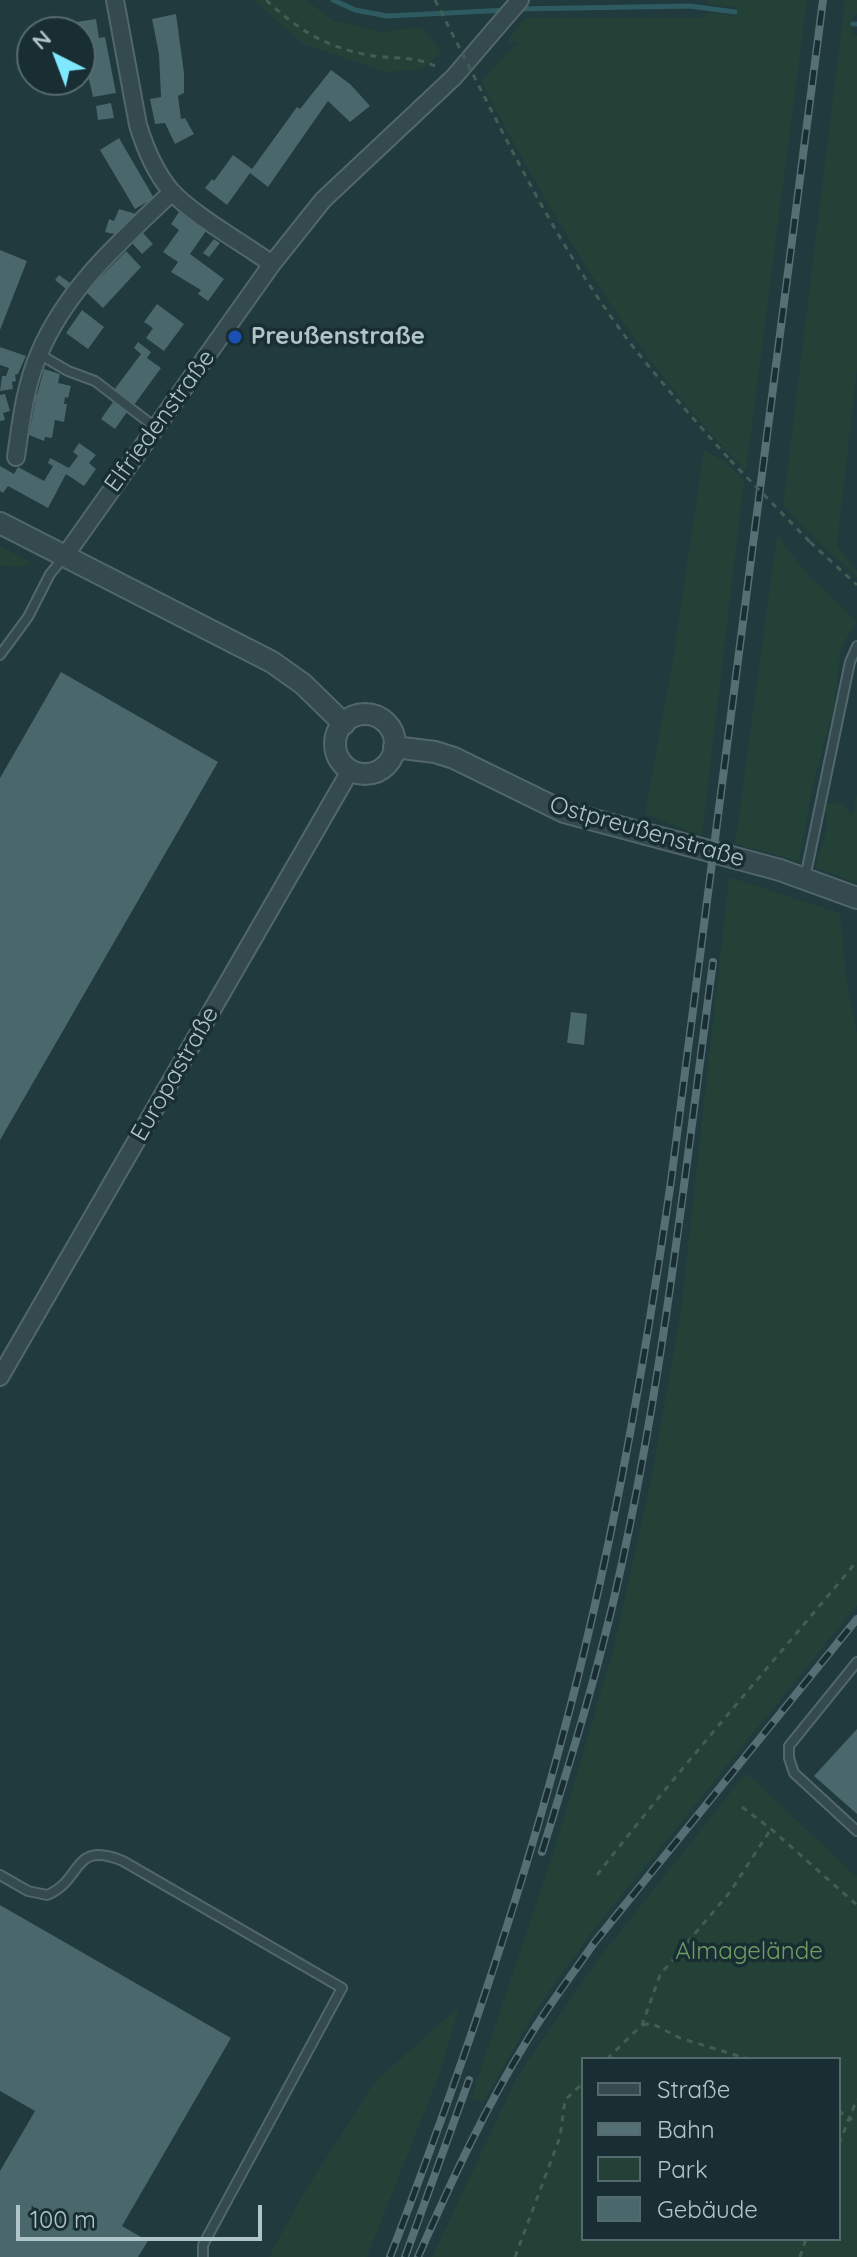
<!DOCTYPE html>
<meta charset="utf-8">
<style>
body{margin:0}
#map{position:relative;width:857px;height:2257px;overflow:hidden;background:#203a3e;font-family:Quicksand,sans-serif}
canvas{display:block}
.legend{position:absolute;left:581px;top:2057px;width:260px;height:184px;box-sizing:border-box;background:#192e32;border:2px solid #556a6e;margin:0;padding:10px 14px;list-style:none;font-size:24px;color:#afc5c9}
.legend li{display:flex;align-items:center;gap:16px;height:40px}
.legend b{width:40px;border:2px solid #556a6e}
.north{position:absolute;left:16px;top:16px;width:80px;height:80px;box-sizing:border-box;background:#192e32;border:2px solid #556a6e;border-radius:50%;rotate:318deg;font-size:22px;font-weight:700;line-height:32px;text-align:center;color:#afc5c9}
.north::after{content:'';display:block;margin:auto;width:28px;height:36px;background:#7fe8ff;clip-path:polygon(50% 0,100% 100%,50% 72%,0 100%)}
.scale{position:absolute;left:16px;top:2205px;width:246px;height:36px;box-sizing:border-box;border:4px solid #afc5c9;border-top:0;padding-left:10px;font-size:24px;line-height:28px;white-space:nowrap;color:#afc5c9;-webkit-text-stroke:6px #192e32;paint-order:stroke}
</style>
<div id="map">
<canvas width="857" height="2257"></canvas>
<ul class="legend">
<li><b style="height:10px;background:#344a4e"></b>Straße</li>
<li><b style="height:10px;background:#557075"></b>Bahn</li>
<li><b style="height:22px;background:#244137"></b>Park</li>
<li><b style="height:22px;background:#4a676b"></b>Gebäude</li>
</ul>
<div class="north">N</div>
<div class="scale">100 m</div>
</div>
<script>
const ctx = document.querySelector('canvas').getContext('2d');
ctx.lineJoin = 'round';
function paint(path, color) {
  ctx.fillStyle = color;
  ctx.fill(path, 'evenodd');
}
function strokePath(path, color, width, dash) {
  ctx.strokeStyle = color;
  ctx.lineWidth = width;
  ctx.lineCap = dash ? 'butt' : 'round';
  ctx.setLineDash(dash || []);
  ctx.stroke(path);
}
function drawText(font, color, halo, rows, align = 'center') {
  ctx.font = font + ' Quicksand,sans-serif';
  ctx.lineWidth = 7;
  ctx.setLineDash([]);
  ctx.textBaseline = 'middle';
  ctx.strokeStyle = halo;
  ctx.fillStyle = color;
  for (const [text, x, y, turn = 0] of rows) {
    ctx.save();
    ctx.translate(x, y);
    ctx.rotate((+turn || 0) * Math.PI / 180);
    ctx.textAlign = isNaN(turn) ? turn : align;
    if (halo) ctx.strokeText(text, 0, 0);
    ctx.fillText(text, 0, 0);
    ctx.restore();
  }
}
paint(new Path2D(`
 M 254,0 L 305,0 L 335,21 L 382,32 L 421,27 L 442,51 L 423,69 L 386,72 L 303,44 Z
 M 709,0 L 807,0 L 746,471 C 634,358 554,221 481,81 L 517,43 L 506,42 L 525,18 L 706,18 L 707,12 L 735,16 L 736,7 L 708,4 Z
 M 845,0 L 857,0 L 857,14 L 854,15 L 852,35 L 857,36 L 857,369 L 837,546 L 857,571 L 857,577 L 815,539 L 783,505 Z
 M 704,450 L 727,463 L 744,481 L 702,836 L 645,814 L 673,659 Z
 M 777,535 L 808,575 L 857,621 L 841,648 L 834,707 L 813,785 L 799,861 L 735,844 Z
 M 0,546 L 32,563 L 20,567 L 0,565 Z
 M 857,793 L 857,882 L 815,868 L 827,828 L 825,804 L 841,803 L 852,816 Z
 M 729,877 L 840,913 L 847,985 L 857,1033 L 857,1605 L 588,1937 L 536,2010 L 483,2102 L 471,2098 L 558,1838 L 613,1651 L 652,1475 L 681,1310 Z
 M 746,1773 L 857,1877 L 857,2257 L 432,2257 L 517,2077 L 596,1962 ZM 583,2059 L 839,2059 L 839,2239 L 583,2239 Z
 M 459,2006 L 440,2073 L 367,2257 L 269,2257 L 303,2194 L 374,2083 Z`), '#244137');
strokePath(new Path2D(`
 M 333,0 L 355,10 L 387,16 L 507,10
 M 517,9 L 690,6 L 735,12
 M 853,24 L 857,24`), '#2e5b62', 5);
paint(new Path2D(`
 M 176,14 L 184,73 L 184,93 L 178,96 L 181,119 L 185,118 L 194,134 L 175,144 L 165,123 L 155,124 L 150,99 L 161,97 L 159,54 L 152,19 Z
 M 96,19 L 99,38 L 105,37 L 116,93 L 93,97 L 76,22 Z
 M 331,70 L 350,84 L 370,106 L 350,122 L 328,101 L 268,187 L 250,173 L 227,205 L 205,188 L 212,179 L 214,181 L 233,155 L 252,169 L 297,107 L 300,109 Z
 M 111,103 L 114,118 L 98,120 L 96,106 Z
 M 119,138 L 154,198 L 135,209 L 100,150 Z
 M 119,209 L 136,214 L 134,221 L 124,231 L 121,230 L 119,235 L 105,232 L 109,219 L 114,221 Z
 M 179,212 L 206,231 L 190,254 L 224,279 L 208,301 L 198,294 L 201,290 L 171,272 L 178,262 L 163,252 L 179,230 L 171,224 Z
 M 143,233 L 153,244 L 142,254 L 132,243 Z
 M 214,239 L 220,243 L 209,257 L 203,253 Z
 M 0,250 L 27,261 L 0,330 Z
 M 126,251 L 141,267 L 103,308 L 86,292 Z
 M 59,275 L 70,283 L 66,289 L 55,280 Z
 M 157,304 L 184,324 L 164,351 L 146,338 L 153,328 L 144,322 Z
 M 82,310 L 104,327 L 88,349 L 66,333 Z
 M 138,342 L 151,352 L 147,358 L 161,368 L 134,405 L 114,390 L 141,354 L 134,348 Z
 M 0,347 L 26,356 L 18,374 L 15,375 L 16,381 L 12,382 L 13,389 L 0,391 L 2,376 L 6,376 L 9,368 L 0,365 Z
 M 44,369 L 60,374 L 58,383 L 71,386 L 68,398 L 65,397 L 64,404 L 67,404 L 64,422 L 55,420 L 52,438 L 45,437 L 44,441 L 29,435 L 35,402 L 30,401 L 32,393 L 37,395 Z
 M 5,394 L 10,411 L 3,413 L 5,420 L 0,421 L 0,395 Z
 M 113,402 L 127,412 L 115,429 L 101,419 Z
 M 79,443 L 96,455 L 89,463 L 96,469 L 84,486 L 66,474 L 48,508 L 8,486 L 3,493 L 0,491 L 0,466 L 14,474 L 18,467 L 44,481 L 53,466 L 48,463 L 50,458 L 69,468 L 78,456 L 73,452 Z
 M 61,672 L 218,762 L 0,1140 L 0,778 Z
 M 571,1012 L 587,1014 L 584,1045 L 567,1043 Z
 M 857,1729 L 857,1814 L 814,1776 Z
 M 0,1905 L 231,2038 L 122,2226 L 148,2241 L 138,2257 L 0,2257 L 0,2171 L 35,2111 L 0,2091 Z`), '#4a676b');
const service = new Path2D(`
 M 39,354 L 68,371 L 95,381 L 155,427
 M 0,655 L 28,617 L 50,574 L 64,557
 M 805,878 L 850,662 L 857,646
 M 857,1662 L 789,1746 L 789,1758 L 794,1773 L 857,1831
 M 0,1875 L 28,1891 L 47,1895 C 84,1880 71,1840 123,1861 L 342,1988 L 203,2245 L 203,2257`);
const minor = new Path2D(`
 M 115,0 L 138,125 C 145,148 155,172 171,191 C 193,215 244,244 272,264
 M 16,457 C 21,422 25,386 39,354 C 67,287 121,241 172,192
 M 64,557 L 272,264 L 323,200 L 454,77 L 520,0
 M 0,1377 L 350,771`);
const tertiary = new Path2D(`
 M 0,523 L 272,662 L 303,684 L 344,724
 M335 744a30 30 0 1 1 60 0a30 30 0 1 1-60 0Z
 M 394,747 L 435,752 L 454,758 L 564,812 L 780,870 L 857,898`);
strokePath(service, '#52676b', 12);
strokePath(minor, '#52676b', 20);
strokePath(tertiary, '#52676b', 24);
strokePath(new Path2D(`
 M 266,0 C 301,32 327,48 374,56 C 397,59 420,56 440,69
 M 506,139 C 544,212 584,283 634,348 C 665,387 697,423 730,460
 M 810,542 L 857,585
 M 742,1807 L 771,1829 L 857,1905
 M 597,1875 C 680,1768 770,1666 857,1561
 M 643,2025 L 651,2023 L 680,2038 L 748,2059
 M 607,2059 L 642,2025 L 660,1975 L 730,1892 L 771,1829
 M 839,2110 L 848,2120 L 857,2117
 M 839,2144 L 857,2099
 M 515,2257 L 560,2137 L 565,2100 L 583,2083
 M 800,2257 L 806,2239`), '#425e54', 3, [6, 6]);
strokePath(service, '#344a4e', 8);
strokePath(minor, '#344a4e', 16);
strokePath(tertiary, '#344a4e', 20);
const rail = new Path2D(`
 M 542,1852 C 569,1765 596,1678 616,1590 C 663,1383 685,1172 713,962
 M 390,2257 C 453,2093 511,1927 557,1757 C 609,1568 643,1375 671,1181 L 823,0
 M 405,2257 L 469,2080
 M 418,2257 C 451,2182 485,2108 528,2039 C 548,2006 572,1975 594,1943 L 857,1619`);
strokePath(rail, '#557075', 8);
strokePath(rail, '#192e32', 5, [15]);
strokePath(new Path2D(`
 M 435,0 L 506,139
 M 730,460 L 810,542`), '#425e54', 3, [6, 6]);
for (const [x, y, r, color] of [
 [235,337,8,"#1a4fb4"]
]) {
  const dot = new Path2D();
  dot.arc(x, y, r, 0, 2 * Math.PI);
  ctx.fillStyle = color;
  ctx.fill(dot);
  strokePath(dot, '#192e32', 3);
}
drawText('bold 24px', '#afc5c9', '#192e32', [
 ["Preußenstraße",251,337]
], 'left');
drawText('24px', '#afc5c9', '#192e32', [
 ["Elfriedenstraße",160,421,-54],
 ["Ostpreußenstraße",647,832,16],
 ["Europastraße",175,1074,-60]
]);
drawText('24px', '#6f9d64', '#192e32', [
 ["Almagelände",749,1952]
]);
</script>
